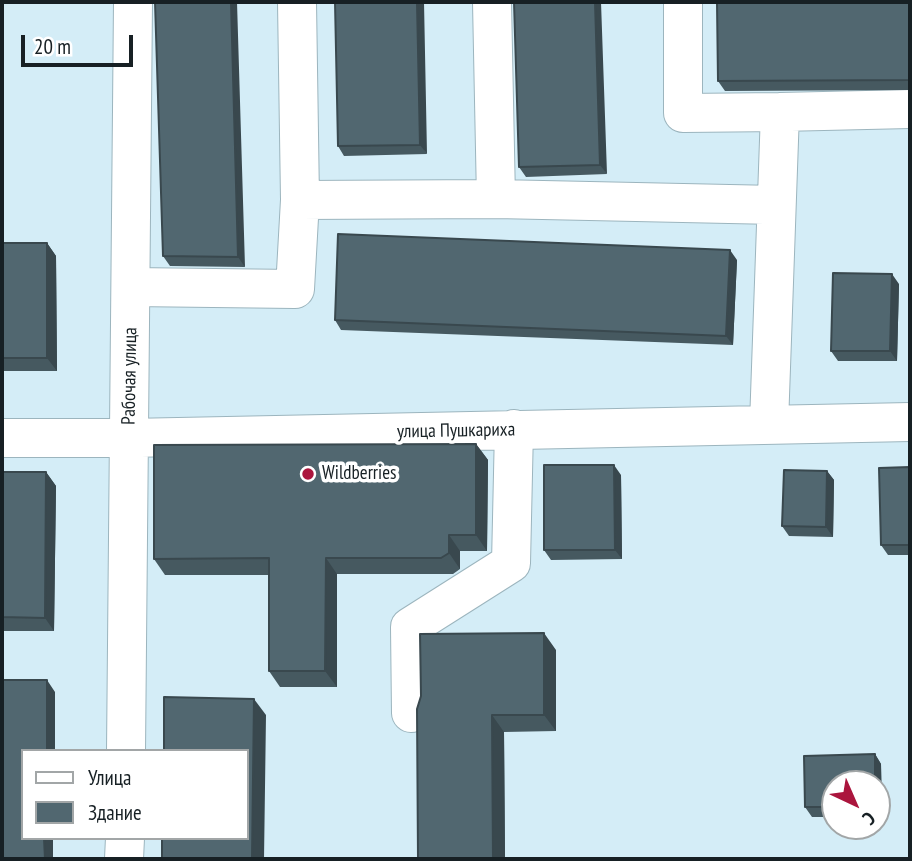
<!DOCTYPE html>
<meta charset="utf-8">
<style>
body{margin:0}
#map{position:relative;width:912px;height:861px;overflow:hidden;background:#d4edf7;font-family:"PT Sans Narrow",sans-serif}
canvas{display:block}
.frame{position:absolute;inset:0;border:4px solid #172024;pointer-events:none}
.legend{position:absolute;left:21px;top:749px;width:228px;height:91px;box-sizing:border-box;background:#fff;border:2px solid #a2a6a7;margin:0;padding:9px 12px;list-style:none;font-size:21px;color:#172024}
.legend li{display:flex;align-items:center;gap:14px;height:35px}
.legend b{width:35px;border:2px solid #a2a6a7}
.north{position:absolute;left:821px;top:770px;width:70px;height:70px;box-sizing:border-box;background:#fff;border:2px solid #a2a6a7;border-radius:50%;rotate:136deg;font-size:19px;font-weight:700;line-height:28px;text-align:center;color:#172024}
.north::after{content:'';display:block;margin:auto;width:24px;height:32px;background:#ab153d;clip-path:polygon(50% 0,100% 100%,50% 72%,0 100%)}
.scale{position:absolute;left:21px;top:35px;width:112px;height:32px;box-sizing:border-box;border:4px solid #172024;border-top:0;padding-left:9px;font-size:21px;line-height:24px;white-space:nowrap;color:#172024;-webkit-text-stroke:5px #fff;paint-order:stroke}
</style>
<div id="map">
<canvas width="912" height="861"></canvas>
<div class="frame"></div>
<ul class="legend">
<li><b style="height:9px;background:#fff"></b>Улица</li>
<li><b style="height:19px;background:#516770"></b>Здание</li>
</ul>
<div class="north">С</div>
<div class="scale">20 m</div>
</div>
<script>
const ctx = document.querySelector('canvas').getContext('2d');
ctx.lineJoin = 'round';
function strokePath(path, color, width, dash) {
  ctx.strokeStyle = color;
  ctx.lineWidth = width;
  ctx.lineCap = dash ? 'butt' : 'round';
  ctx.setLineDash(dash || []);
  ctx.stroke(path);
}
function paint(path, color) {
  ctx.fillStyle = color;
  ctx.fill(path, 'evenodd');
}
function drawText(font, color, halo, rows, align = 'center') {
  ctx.font = font + ' "PT Sans Narrow",sans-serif';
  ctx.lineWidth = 7;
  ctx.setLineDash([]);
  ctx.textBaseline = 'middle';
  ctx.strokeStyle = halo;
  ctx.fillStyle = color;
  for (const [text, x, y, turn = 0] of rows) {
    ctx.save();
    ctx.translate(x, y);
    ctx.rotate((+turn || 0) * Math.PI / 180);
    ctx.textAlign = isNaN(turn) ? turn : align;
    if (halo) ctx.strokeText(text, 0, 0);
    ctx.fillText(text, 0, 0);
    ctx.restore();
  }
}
const minor = new Path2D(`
 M 492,2 L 496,199
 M 683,2 L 683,113 L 780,112
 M 300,200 L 496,199 L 776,205
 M 132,287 L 295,289 L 300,200 L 297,2
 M 769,424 L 780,112 L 910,109
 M 2,438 L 129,438 L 910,422
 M 411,713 L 410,627 L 511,563 L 514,429
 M 126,751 L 133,2
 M 124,859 L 125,838`);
strokePath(minor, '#9cb5be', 40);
strokePath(minor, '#fff', 38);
paint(new Path2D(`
 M 155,2 L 245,267 L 170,266 L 163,256 Z
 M 335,2 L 427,154 L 344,156 L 338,146 Z
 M 514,2 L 607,174 L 526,177 L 519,167 Z
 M 910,2 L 910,90 L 725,91 L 718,81 Z
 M 2,243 L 47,243 L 56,256 L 57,371 L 2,371 Z
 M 737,260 L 733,345 L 341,330 L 335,320 Z
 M 899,284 L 897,361 L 838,361 L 831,351 Z
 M 476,444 L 488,460 L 487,551 L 460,551 L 460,569 L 453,574 L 337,574 L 337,687 L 280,687 L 269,671 L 269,575 L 165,575 L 154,559 Z
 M 910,467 L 910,555 L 888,555 L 881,545 Z
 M 827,471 L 834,480 L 833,537 L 789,536 L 782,526 Z
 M 2,472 L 46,472 L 56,486 L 54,631 L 2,631 Z
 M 621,475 L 622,559 L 551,560 L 544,550 Z
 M 556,650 L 556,731 L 504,732 L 505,859 L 418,859 L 421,696 Z
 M 875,754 L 881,764 L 882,816 L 877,816 L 877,784 L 835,784 L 835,817 L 812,817 L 805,807 L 804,756 Z`), '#465960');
paint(new Path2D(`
 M 231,2 L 237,2 L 245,267 L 238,257 Z
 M 417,2 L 424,2 L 427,154 L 420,145 Z
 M 595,2 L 601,2 L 607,174 L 600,165 Z
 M 2,8 L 4,10 L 4,122 L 2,119 Z
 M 47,243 L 56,256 L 57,371 L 47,358 Z
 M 730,250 L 737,260 L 733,345 L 726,336 Z
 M 892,274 L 899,284 L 897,361 L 890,351 Z
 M 476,444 L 488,460 L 487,551 L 476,535 Z
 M 614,465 L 621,475 L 622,559 L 615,550 Z
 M 827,471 L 834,480 L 833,537 L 826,527 Z
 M 46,472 L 56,486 L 54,631 L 45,618 Z
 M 449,535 L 460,551 L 460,569 L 449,553 Z
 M 326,558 L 337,574 L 337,687 L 325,671 Z
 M 544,633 L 556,650 L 556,731 L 544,715 Z
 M 47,680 L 55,692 L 55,751 L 47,751 Z
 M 254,699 L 266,715 L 264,859 L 252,859 Z
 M 492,715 L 504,732 L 505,859 L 493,859 Z
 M 875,754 L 881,764 L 882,816 L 877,808 L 877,784 L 875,784 Z
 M 44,838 L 53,838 L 53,859 L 45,859 Z`), '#39484e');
const building = new Path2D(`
 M 155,2 L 231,2 L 238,257 L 163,256 Z
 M 335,2 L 417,2 L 420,145 L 338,146 Z
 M 514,2 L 595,2 L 600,165 L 519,167 Z
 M 786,2 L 910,2 L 910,80 L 718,81 L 717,3 Z
 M 338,234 L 730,250 L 726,336 L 335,320 Z
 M 2,243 L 47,243 L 47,358 L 2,358 Z
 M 833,273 L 892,274 L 890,351 L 831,351 Z
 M 476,444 L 476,535 L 449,535 L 449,553 L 441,558 L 326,558 L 325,671 L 269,671 L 269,558 L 154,559 L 154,445 Z
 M 544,465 L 614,465 L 615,550 L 544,550 Z
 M 910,467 L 910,545 L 881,545 L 879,468 Z
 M 784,470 L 827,471 L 826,527 L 782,526 Z
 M 2,472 L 46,472 L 45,618 L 2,617 Z
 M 544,633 L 544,715 L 492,715 L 493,859 L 418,859 L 417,709 L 421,696 L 420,634 Z
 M 2,680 L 47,680 L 47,751 L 23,751 L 23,838 L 44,838 L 45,859 L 2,859 Z
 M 164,697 L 254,699 L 252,859 L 162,859 L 162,838 L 247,838 L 247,751 L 164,751 Z
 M 875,754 L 875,784 L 835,784 L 835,807 L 805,807 L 804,756 Z`);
paint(building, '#516770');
strokePath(building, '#39484e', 2);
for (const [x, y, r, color] of [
 [308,474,7,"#ab153d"]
]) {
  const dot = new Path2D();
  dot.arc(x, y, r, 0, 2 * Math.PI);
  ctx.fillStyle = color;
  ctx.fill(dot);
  strokePath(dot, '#fff', 2.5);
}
drawText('19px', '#172024', '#fff', [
 ["Рабочая улица",130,376,-89],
 ["улица Пушкариха",456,431,-1]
]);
drawText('19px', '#172024', '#fff', [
 ["Wildberries",322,474]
], 'left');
</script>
